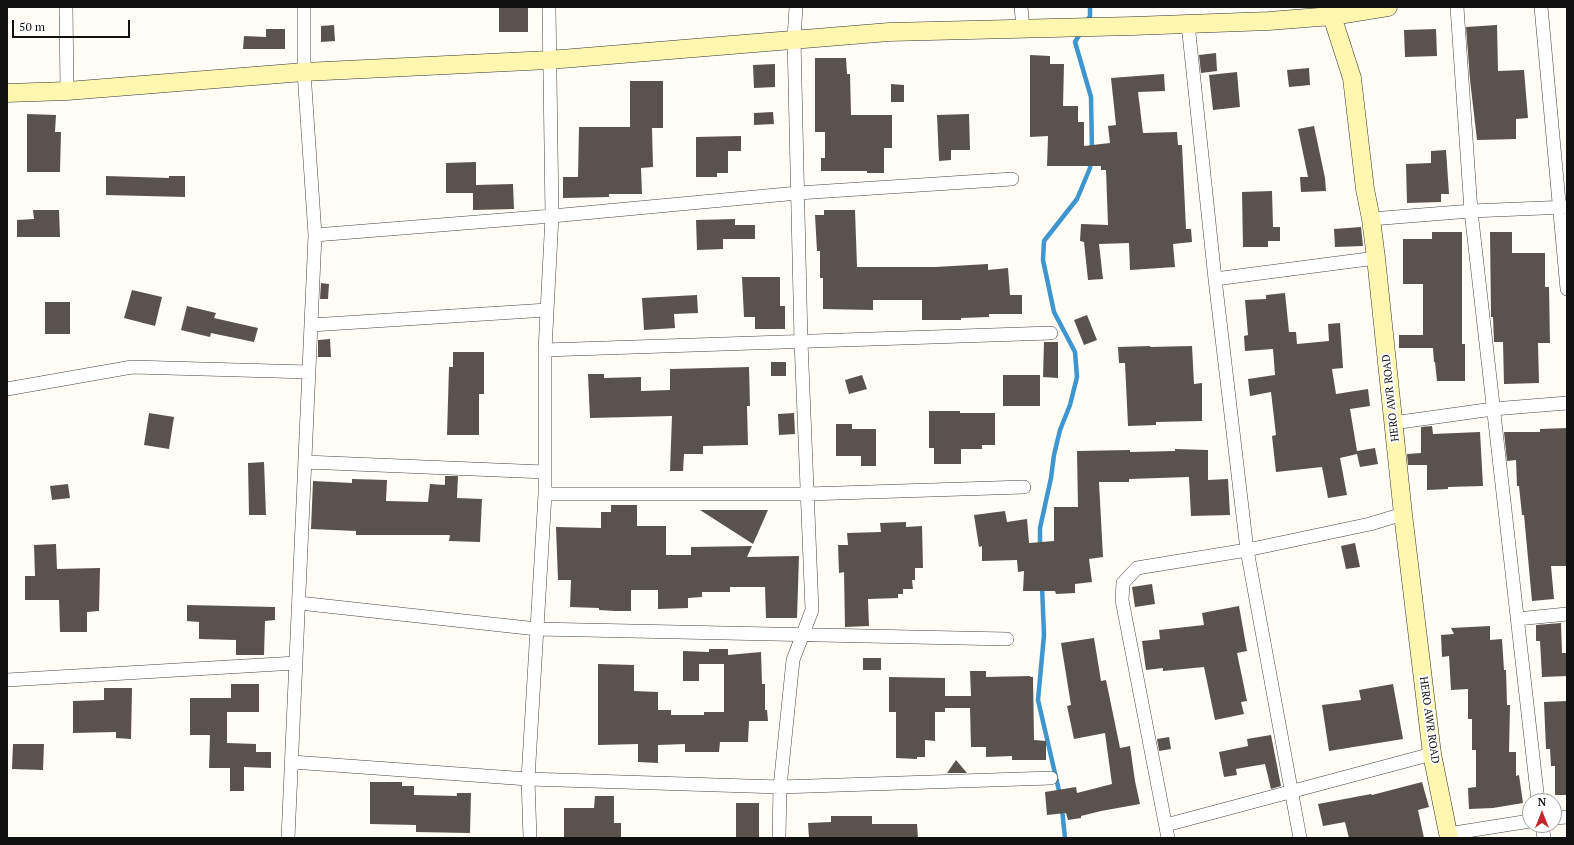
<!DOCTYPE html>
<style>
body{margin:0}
#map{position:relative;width:1574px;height:845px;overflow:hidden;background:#fffdf5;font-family:"PT Serif",serif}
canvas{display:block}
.frame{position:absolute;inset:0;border:8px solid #111;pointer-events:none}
.north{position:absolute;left:1522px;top:793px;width:40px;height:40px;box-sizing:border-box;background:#fff;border:1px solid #a0a0a0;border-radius:50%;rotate:0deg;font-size:11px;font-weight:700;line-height:16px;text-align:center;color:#111}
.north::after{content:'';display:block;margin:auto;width:14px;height:18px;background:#c4262e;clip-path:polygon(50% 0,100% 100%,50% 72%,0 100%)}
.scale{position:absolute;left:12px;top:20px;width:118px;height:18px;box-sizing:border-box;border:2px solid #111;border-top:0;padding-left:5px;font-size:12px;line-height:14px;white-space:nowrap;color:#111;-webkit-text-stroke:3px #fff;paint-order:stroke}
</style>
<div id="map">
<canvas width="1574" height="845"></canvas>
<div class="frame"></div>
<div class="north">N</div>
<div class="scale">50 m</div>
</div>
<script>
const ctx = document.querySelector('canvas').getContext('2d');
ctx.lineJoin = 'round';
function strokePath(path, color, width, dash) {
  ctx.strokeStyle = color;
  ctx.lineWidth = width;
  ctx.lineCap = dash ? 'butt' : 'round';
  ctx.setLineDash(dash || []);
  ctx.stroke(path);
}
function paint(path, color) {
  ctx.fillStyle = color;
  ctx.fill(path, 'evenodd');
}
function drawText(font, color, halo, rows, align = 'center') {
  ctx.font = font + ' "PT Serif",serif';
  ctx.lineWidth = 4;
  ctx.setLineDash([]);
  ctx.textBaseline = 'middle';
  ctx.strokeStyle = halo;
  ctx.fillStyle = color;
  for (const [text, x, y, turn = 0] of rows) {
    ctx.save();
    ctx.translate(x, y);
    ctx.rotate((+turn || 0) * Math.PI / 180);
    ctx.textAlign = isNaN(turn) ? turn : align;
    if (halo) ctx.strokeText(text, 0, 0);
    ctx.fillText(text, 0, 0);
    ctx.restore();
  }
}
strokePath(new Path2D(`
 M 1087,22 L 1090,16 L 1090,7
 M 1081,32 L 1075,42 L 1091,97 L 1092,151
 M 1040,548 L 1040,528 L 1051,478 L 1054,455 L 1060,430 L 1070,405 L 1077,377 L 1075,352 L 1054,312 L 1043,260 L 1044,241 L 1077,199 L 1090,168 L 1091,160
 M 1042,586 L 1044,635 L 1038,700 L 1060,795
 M 1062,809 L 1065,838`), '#3f96cf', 4.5);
paint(new Path2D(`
 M 499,7 L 528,7 L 528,32 L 499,32 Z
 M 334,25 L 335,41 L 321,42 L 321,26 Z
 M 1497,25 L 1498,71 L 1524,70 L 1528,118 L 1516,119 L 1516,139 L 1477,140 L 1470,80 L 1466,27 Z
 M 266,29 L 285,29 L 285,49 L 243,49 L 244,36 L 266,37 Z
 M 1436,29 L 1437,56 L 1405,57 L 1404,30 Z
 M 1216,53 L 1217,71 L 1201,73 L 1199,55 Z
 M 1030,55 L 1050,56 L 1050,64 L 1064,64 L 1063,106 L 1078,106 L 1078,122 L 1084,122 L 1084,146 L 1110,143 L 1108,126 L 1116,125 L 1111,78 L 1164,74 L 1165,91 L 1138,92 L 1143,133 L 1177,132 L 1178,145 L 1182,145 L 1186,229 L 1191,229 L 1192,242 L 1173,244 L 1175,267 L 1130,270 L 1129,243 L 1099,244 L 1103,279 L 1088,280 L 1084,242 L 1080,241 L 1081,224 L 1108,225 L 1106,170 L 1101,170 L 1101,166 L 1047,166 L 1048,136 L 1030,137 Z
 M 815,58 L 846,58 L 847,74 L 850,74 L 851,115 L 892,115 L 892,148 L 884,148 L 884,173 L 867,173 L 867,171 L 821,171 L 821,158 L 825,158 L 825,132 L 815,132 Z
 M 775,64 L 775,87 L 754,88 L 753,65 Z
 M 1309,68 L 1310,85 L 1289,87 L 1287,70 Z
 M 1237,72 L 1240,107 L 1213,110 L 1209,75 Z
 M 630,81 L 663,81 L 663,128 L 652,128 L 653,167 L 641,168 L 642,194 L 609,194 L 609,197 L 563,198 L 563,177 L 578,177 L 579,127 L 630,127 Z
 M 891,84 L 904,85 L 904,102 L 891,102 Z
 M 773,112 L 774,124 L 754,125 L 754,113 Z
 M 27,114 L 56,115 L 55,132 L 61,132 L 60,172 L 27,172 Z
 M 969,114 L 970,150 L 951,150 L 951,160 L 939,161 L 937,115 Z
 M 1314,126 L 1325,178 L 1326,191 L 1301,192 L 1300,177 L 1308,177 L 1298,129 Z
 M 741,136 L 741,151 L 728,151 L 728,173 L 717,173 L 717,177 L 696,177 L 696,137 Z
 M 1446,150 L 1449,194 L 1441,194 L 1441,202 L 1407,203 L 1406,164 L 1431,163 L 1431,151 Z
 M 476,162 L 476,185 L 513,184 L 514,209 L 473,210 L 473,193 L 446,193 L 446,163 Z
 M 106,176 L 169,178 L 169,176 L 185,176 L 185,197 L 106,195 Z
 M 1272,191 L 1273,227 L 1280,227 L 1280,241 L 1268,241 L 1268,247 L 1243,247 L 1242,192 Z
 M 33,210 L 59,210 L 60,237 L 17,237 L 17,220 L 34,219 Z
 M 824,210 L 855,210 L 857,267 L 935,267 L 988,264 L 988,270 L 1008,268 L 1010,295 L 1022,295 L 1022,314 L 989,314 L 989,317 L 961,318 L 961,320 L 922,320 L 922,300 L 873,300 L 873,310 L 823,309 L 823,278 L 820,278 L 820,251 L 817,251 L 815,215 L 824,215 Z
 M 735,219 L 735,225 L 755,225 L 755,239 L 723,239 L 723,249 L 697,250 L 696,220 Z
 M 1361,227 L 1363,246 L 1335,247 L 1334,229 Z
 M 1432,232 L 1462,232 L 1462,344 L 1465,344 L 1465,381 L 1437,381 L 1435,362 L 1434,362 L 1433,348 L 1399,348 L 1399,335 L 1423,335 L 1423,284 L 1403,284 L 1403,239 L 1432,239 Z
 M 1490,232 L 1512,232 L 1512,253 L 1545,253 L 1545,287 L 1549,287 L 1550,343 L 1538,343 L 1539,383 L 1504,384 L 1503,342 L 1494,342 L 1493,317 L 1491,317 L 1491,314 Z
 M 742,277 L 780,277 L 780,306 L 785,306 L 785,329 L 755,329 L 755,317 L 744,317 Z
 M 321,283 L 329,284 L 328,299 L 320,299 Z
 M 132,290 L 162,297 L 155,326 L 124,318 Z
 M 1285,293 L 1289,332 L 1296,332 L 1297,344 L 1329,341 L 1328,324 L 1340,323 L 1343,368 L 1332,369 L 1336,394 L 1368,389 L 1370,406 L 1350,409 L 1357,451 L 1375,448 L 1378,464 L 1360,467 L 1357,454 L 1340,458 L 1347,495 L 1328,498 L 1322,467 L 1276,472 L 1272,436 L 1276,435 L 1271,392 L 1250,396 L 1248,379 L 1275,375 L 1273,349 L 1245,351 L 1244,336 L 1248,335 L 1245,300 L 1266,299 L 1266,295 Z
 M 697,295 L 698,313 L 674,314 L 675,328 L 644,330 L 642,298 Z
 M 45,302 L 70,302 L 70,334 L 45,334 Z
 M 187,306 L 216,313 L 214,318 L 258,328 L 254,342 L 211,333 L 210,337 L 181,330 Z
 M 1087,315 L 1097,340 L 1084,345 L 1074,320 Z
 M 330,339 L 331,357 L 318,357 L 318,340 Z
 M 1044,342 L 1058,342 L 1058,378 L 1043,377 Z
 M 1150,346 L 1150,347 L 1192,346 L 1194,384 L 1202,383 L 1202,421 L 1156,422 L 1156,425 L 1128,426 L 1125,363 L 1119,363 L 1118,347 Z
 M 453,352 L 484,352 L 484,394 L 479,394 L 479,435 L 447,435 L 449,367 L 453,367 Z
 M 771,362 L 786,362 L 786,376 L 771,376 Z
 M 749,367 L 750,406 L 747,406 L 748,445 L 703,446 L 703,454 L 684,454 L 683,471 L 670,471 L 672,416 L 590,418 L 588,374 L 604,374 L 604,378 L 641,377 L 641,391 L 670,390 L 670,369 Z
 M 862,375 L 867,389 L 849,394 L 845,380 Z
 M 1003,375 L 1040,375 L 1040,406 L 1003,406 Z
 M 929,411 L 960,411 L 960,413 L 995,413 L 995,445 L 982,445 L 982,449 L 961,449 L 961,464 L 934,464 L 934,448 L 929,448 Z
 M 149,413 L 174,417 L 169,449 L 144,445 Z
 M 794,413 L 795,434 L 779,435 L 778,414 Z
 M 836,424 L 852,424 L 852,429 L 876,429 L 876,466 L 861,466 L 861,456 L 836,456 Z
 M 1432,426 L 1433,434 L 1480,432 L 1483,486 L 1448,487 L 1448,489 L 1427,490 L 1427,465 L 1408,465 L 1407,454 L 1421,453 L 1421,427 Z
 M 1567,428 L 1567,566 L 1551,566 L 1554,599 L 1532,601 L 1524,515 L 1522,515 L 1519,486 L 1517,486 L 1516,460 L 1507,461 L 1504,432 L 1540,432 L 1540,429 Z
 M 1175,449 L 1208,450 L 1208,480 L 1228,479 L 1230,515 L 1191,516 L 1189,477 L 1129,479 L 1129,482 L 1099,482 L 1103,557 L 1089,559 L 1092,582 L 1075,584 L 1075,593 L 1056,594 L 1055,591 L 1023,591 L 1024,571 L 1018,572 L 1017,560 L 982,561 L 982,546 L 979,547 L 974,515 L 1005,511 L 1007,522 L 1027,519 L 1029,543 L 1054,541 L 1054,507 L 1078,507 L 1077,451 L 1130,450 L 1130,452 L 1175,451 Z
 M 264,462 L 266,515 L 249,515 L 248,463 Z
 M 445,476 L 458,476 L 457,498 L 482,499 L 480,542 L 449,541 L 450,535 L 356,535 L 356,531 L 311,529 L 313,481 L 352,483 L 352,479 L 387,480 L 386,501 L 428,502 L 430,484 L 445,485 Z
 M 68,484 L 70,498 L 52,500 L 50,486 Z
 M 611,505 L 637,505 L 637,526 L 666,526 L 666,555 L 691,555 L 691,547 L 752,546 L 747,557 L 799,556 L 797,618 L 766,618 L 765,587 L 730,587 L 730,592 L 702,592 L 702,597 L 688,598 L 688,608 L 658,609 L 658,590 L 631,590 L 631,611 L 615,611 L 599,610 L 599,608 L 570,607 L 571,580 L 558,580 L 556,527 L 601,528 L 601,512 L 611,512 Z
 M 700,510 L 768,510 L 753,544 Z
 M 906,522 L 906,527 L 922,526 L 923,568 L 915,568 L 915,580 L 912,580 L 913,589 L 903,589 L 903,594 L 898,594 L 898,598 L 868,599 L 869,626 L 845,627 L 844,572 L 839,573 L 838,545 L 848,545 L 847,533 L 881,532 L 880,523 Z
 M 1355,543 L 1360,567 L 1346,569 L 1341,546 Z
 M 56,544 L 57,569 L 100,568 L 99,611 L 87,612 L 87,632 L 60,632 L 59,600 L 25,600 L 25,576 L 35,576 L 34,545 Z
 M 1152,584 L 1155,604 L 1135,607 L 1132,587 Z
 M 187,605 L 275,607 L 275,620 L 265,621 L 264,655 L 236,655 L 236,640 L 199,639 L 199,622 L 187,621 Z
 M 1239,606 L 1247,651 L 1237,653 L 1247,701 L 1241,702 L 1244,714 L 1215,720 L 1204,667 L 1163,671 L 1163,668 L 1146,670 L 1142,641 L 1160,639 L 1159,630 L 1204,625 L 1202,613 Z
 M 1561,623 L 1562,653 L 1566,653 L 1567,676 L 1542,677 L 1540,641 L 1536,641 L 1536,625 Z
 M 1490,626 L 1490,640 L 1502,639 L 1504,670 L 1506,670 L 1507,705 L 1510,705 L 1509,752 L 1516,752 L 1516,776 L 1519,775 L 1523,803 L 1493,808 L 1469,809 L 1468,788 L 1476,787 L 1476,750 L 1472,750 L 1472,719 L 1468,719 L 1468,689 L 1451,690 L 1449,656 L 1442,657 L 1441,635 L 1454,634 L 1451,628 Z
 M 1094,638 L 1101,681 L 1106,680 L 1120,748 L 1130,746 L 1135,781 L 1140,804 L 1101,811 L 1081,816 L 1081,818 L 1068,820 L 1066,813 L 1047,815 L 1045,792 L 1076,787 L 1077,793 L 1112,784 L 1105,733 L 1074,739 L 1067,706 L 1071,705 L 1061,643 Z
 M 709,649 L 728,649 L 728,655 L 761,652 L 762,684 L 765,684 L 765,710 L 767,710 L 768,721 L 749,721 L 748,742 L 720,742 L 719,752 L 685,752 L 685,744 L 658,745 L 658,763 L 638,762 L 638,744 L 598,745 L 598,664 L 634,665 L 634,691 L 658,692 L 658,710 L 671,710 L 671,715 L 704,715 L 704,712 L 724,712 L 724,664 L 699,664 L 699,681 L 683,681 L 683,651 L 709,652 Z
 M 863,658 L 881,658 L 881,670 L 863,670 Z
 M 970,671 L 986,671 L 986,677 L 1030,676 L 1030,677 L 1033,677 L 1034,740 L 1046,741 L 1046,760 L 1012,760 L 1012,756 L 986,757 L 986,747 L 971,747 L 970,708 L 945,708 L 945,712 L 935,712 L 935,741 L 925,740 L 925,757 L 917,757 L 917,759 L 896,758 L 896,712 L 889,712 L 889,677 L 945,678 L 945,696 L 971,696 Z
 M 231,684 L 259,684 L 259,712 L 227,712 L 227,743 L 256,744 L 256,752 L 271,752 L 271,768 L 244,767 L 244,791 L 230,791 L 230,768 L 209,768 L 210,735 L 190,735 L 190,698 L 231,698 Z
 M 1393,684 L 1403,739 L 1329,751 L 1322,705 L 1361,700 L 1359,690 Z
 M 104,688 L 132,688 L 131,739 L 116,738 L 116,732 L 73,733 L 73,701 L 104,700 Z
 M 1567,701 L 1567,795 L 1555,795 L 1555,766 L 1551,766 L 1550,749 L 1546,749 L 1544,702 Z
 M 1271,735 L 1281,786 L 1271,789 L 1265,764 L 1236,769 L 1237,775 L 1224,777 L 1219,752 L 1248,746 L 1247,739 Z
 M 1169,737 L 1171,749 L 1159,751 L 1157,739 Z
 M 13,744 L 44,744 L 43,770 L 12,769 Z
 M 956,760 L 967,773 L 947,773 Z
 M 370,782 L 402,782 L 402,786 L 414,786 L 414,795 L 457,796 L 457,793 L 471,793 L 470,833 L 416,832 L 416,825 L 370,824 Z
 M 1422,782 L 1429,807 L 1418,810 L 1424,838 L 1349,838 L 1345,822 L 1323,826 L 1318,804 L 1371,794 L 1372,795 Z
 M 595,796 L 614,796 L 614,823 L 621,823 L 621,838 L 564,838 L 564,808 L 594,808 Z
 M 736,803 L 759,803 L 759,838 L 736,838 Z
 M 831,816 L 872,816 L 872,824 L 917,824 L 918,838 L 809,838 L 808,823 L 831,822 Z`), '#5a524d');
const minor = new Path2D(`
 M 66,7 L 67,91
 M 1021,7 L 1023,28
 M 1457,7 L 1471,211 L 1538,801
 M 1541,7 L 1567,289
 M 1188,24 L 1215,279 L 1247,550 L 1300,838
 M 1371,219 L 1471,211 L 1567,207
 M 315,235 L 552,216 L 798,193 L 1012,179
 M 1215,279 L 1376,258
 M 311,325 L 547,310
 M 545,350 L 1051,333
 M 7,389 L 132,367 L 309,372
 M 1393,423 L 1493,409 L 1567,403
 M 305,462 L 545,472
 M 545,494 L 807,494 L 1024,487
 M 299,603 L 537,629 L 1007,639
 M 1517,619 L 1567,614
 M 7,680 L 296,663
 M 292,762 L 528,779 L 780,787 L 1051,778
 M 1554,818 L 1567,817
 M 1166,825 L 1432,754
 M 1542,825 L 1544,838
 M 1448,834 L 1530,821
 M 288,838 L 315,235 L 304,72 L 304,7
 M 530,838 L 528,779 L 545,494 L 545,350 L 552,216 L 549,7
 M 779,838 L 780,787 L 793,660 L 812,610 L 801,341 L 794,39 L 796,7
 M 1168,838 L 1122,600 L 1123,583 L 1137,568 L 1247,550 L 1370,524 L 1403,514`);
const secondary = new Path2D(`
 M 1332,16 L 1352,78 L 1365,189 L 1371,219 L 1376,258 L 1403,514 L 1432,754 L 1449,838
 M 7,93 L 67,91 L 304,72 L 549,60 L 889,32 L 1133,26 L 1269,21 L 1332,16 L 1388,7`);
strokePath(minor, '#444', 14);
strokePath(secondary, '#333', 19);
strokePath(minor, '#fff', 13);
strokePath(secondary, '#fff6b0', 18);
drawText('11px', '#111', '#fff', [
 ["HERO AWR ROAD",1391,398,-96],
 ["HERO AWR ROAD",1429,720,82]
]);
</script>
